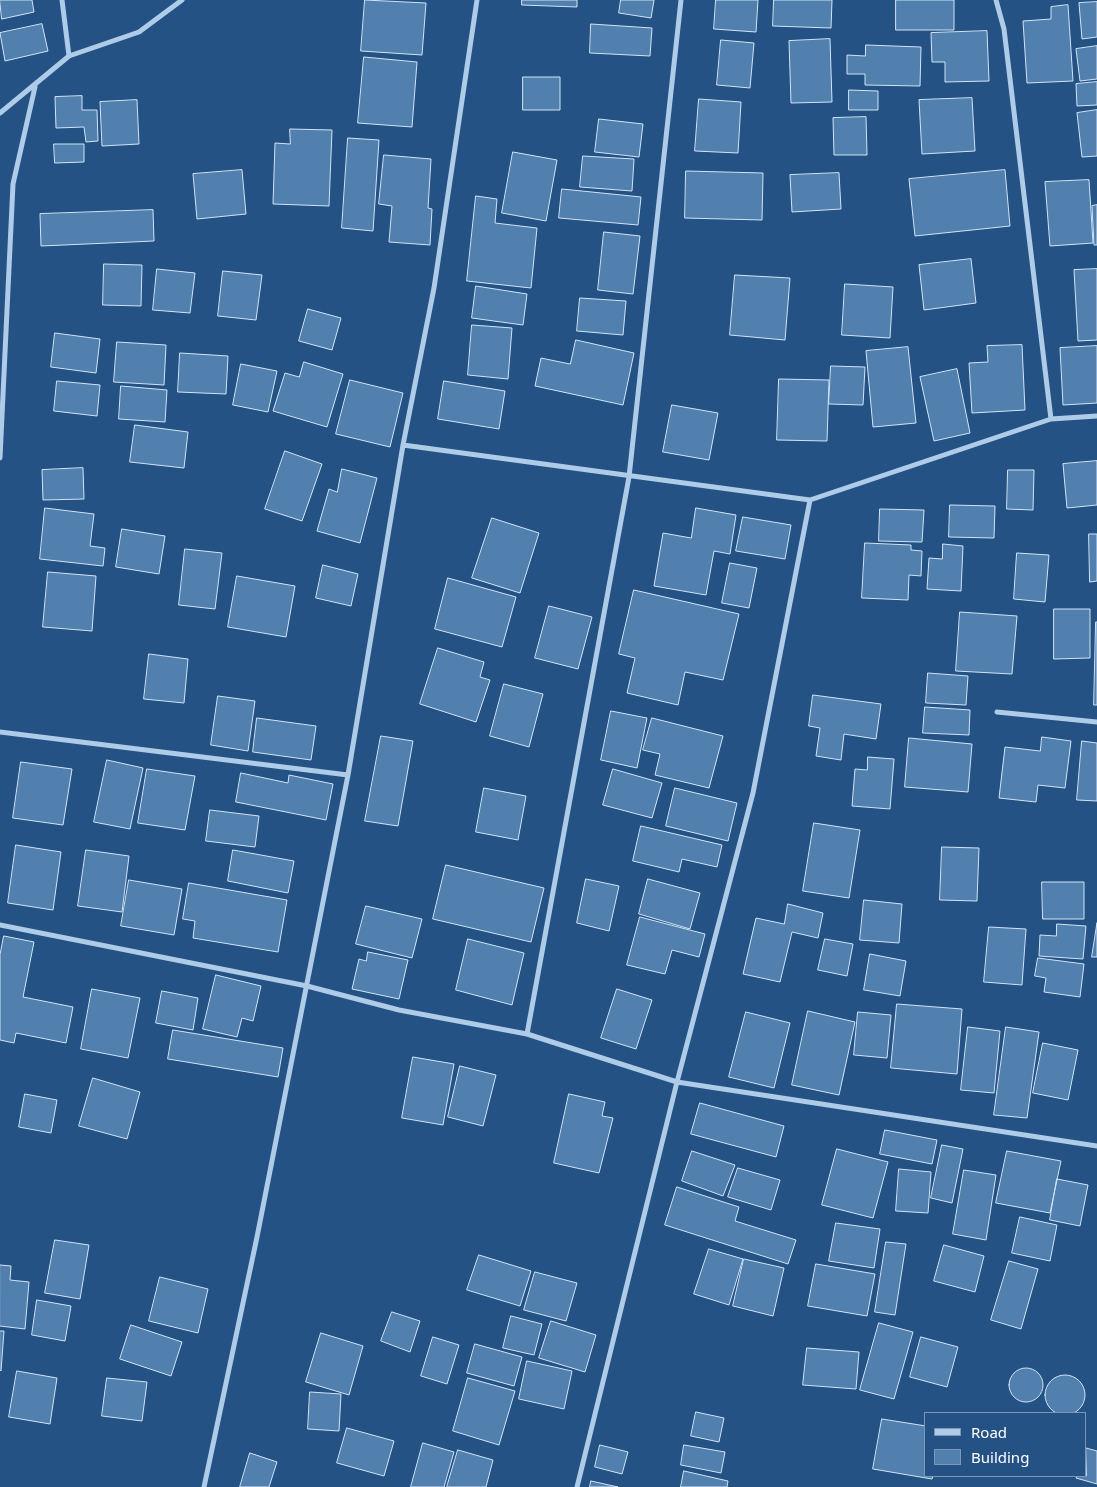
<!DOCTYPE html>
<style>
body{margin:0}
#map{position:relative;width:1097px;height:1487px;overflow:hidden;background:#245284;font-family:"Noto Sans",sans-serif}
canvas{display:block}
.legend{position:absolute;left:924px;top:1412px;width:162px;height:65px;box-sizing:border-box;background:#245284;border:1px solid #7c97b5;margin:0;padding:6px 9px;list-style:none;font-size:15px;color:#fff}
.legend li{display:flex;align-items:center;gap:10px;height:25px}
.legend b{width:25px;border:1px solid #7c97b5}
</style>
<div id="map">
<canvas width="1097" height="1487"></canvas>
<ul class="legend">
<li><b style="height:6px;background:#aecbe8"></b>Road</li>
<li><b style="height:14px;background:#517fae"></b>Building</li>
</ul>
</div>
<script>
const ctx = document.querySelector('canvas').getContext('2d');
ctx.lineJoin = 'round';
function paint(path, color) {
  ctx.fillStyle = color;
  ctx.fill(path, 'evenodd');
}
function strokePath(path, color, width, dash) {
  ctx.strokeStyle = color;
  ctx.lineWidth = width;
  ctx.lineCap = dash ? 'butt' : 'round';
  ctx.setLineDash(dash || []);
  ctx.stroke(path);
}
const building = new Path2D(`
 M 0,0 L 32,0 L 34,12 L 2,19 Z
 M 365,0 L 426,3 L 422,55 L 361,51 Z
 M 522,0 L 577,0 L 577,7 L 522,5 Z
 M 621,0 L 654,0 L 651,18 L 619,13 Z
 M 716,0 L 758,0 L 756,32 L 714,29 Z
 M 774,0 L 832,0 L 831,28 L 773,26 Z
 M 896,0 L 954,0 L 954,30 L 896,30 Z
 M 1097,2 L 1097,37 L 1082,39 L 1079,3 Z
 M 1068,5 L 1073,81 L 1027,83 L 1023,21 L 1051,19 L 1051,7 Z
 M 42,24 L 48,51 L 5,61 L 0,33 Z
 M 591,24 L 652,28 L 650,56 L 590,53 Z
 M 987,31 L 989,81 L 945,82 L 945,62 L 932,62 L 931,33 Z
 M 830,39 L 832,102 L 791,103 L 789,41 Z
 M 721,40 L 754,43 L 750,88 L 717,85 Z
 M 866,45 L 921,47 L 920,86 L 865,85 L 865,74 L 847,74 L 847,55 L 865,56 Z
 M 1097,46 L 1097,79 L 1080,81 L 1076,49 Z
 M 364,57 L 417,62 L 412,127 L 358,123 Z
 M 523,77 L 560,77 L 560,110 L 523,110 Z
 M 1097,82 L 1097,105 L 1077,106 L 1076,84 Z
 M 849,90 L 878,91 L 878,110 L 849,110 Z
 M 82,96 L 82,110 L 97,110 L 98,141 L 86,142 L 84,127 L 56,128 L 55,97 Z
 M 972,98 L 975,151 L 922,154 L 919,100 Z
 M 699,99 L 741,102 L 738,153 L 695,151 Z
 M 137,100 L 139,144 L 102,146 L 100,102 Z
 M 1097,110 L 1097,156 L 1082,157 L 1077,113 Z
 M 866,117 L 867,155 L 834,155 L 833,118 Z
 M 599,119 L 643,124 L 639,157 L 595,152 Z
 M 290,129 L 332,130 L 329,206 L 273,204 L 275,143 L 290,144 Z
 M 348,138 L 379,140 L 373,231 L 342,228 Z
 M 54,144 L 84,144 L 84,162 L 55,163 Z
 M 513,152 L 557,160 L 546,221 L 502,213 Z
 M 384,155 L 431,159 L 428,208 L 432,209 L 430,245 L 389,242 L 392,206 L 379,204 Z
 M 583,156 L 634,159 L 632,191 L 580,187 Z
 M 242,170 L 246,214 L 197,219 L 193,174 Z
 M 1005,170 L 1010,226 L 915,236 L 909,179 Z
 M 686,171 L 763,173 L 762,220 L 685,218 Z
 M 839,173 L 841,209 L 792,212 L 790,175 Z
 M 1089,180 L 1093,243 L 1050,246 L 1045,182 Z
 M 562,189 L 641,197 L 638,225 L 559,218 Z
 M 476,196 L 497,199 L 495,223 L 537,228 L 531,288 L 467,281 Z
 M 1097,205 L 1097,245 L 1094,245 L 1092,206 Z
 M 153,210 L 154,241 L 41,246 L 40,214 Z
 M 604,232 L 640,236 L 633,294 L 598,290 Z
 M 971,259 L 976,303 L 924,310 L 919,265 Z
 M 104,264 L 142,265 L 141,306 L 103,305 Z
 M 157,269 L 195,273 L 190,313 L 153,310 Z
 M 1097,269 L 1097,340 L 1078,341 L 1074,270 Z
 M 223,271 L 262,275 L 256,320 L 218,316 Z
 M 735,275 L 790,278 L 785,340 L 730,335 Z
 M 845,284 L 893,287 L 890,338 L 842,335 Z
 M 476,286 L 527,294 L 523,325 L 472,318 Z
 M 580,298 L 626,301 L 623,335 L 577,331 Z
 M 308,309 L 341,318 L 332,350 L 299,341 Z
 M 472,325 L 512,328 L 508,379 L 468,375 Z
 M 55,333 L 100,339 L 96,373 L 51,367 Z
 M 576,340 L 634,353 L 623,405 L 535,386 L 541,358 L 570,364 Z
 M 117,342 L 166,345 L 164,385 L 114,382 Z
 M 1022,345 L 1025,410 L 972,413 L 969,363 L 988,362 L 987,346 Z
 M 1097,346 L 1097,403 L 1063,405 L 1060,348 Z
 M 908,347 L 916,423 L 873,427 L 866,351 Z
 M 180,353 L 228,356 L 226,394 L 178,392 Z
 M 304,362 L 343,374 L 327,427 L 273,411 L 285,373 L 299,377 Z
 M 241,364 L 277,371 L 268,412 L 233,405 Z
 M 831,366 L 865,367 L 863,405 L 829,404 Z
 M 957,369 L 970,433 L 934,441 L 920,377 Z
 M 779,379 L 829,380 L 827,441 L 777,440 Z
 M 350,380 L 403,393 L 390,447 L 336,434 Z
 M 57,381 L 100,385 L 97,416 L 54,411 Z
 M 444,381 L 505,391 L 499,429 L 438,419 Z
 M 121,386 L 167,390 L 165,422 L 119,419 Z
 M 672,405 L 718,413 L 709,460 L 663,452 Z
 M 135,425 L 188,432 L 184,468 L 130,462 Z
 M 285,451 L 322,464 L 302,521 L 265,509 Z
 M 1097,461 L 1097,505 L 1067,508 L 1063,464 Z
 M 83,468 L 84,499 L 43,500 L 42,470 Z
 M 342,469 L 377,478 L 360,543 L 317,531 L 329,489 L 337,492 Z
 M 1008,470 L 1034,470 L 1033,510 L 1007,509 Z
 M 950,505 L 995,506 L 994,538 L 949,537 Z
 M 45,508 L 94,514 L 90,546 L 105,548 L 103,566 L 40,559 Z
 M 696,508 L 736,515 L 730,554 L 714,551 L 706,595 L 654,586 L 663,533 L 691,538 Z
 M 880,509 L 924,510 L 922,542 L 879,541 Z
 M 743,517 L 791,525 L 785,559 L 736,551 Z
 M 492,518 L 539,533 L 520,593 L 472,578 Z
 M 122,529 L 165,536 L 159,574 L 116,567 Z
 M 1089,534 L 1097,534 L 1097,581 L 1090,582 Z
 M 865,543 L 911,545 L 911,550 L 922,551 L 921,576 L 909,575 L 908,600 L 862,598 Z
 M 943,544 L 963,546 L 961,591 L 927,589 L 929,558 L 942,559 Z
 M 185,549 L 222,553 L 215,609 L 179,605 Z
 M 1017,553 L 1049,555 L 1045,602 L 1014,599 Z
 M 730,563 L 757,568 L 749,608 L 722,603 Z
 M 323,565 L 358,574 L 351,606 L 316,598 Z
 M 48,572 L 96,576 L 92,631 L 43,627 Z
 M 237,576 L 295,586 L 286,637 L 228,627 Z
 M 448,578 L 516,597 L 502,647 L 435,629 Z
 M 634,590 L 739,614 L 723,680 L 685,672 L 678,705 L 627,693 L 635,658 L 619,654 Z
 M 549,606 L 592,617 L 578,669 L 535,658 Z
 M 1054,609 L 1090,609 L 1090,658 L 1054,659 Z
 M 960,612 L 1017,616 L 1012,674 L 956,671 Z
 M 1096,622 L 1097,622 L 1097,705 L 1094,705 Z
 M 438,648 L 484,662 L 480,677 L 490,680 L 476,722 L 420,704 Z
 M 149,654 L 188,659 L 184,703 L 144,699 Z
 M 928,673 L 968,676 L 966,705 L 926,703 Z
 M 504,684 L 543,694 L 529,747 L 490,736 Z
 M 813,695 L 881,704 L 876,739 L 844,734 L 841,760 L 816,756 L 820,728 L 809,726 Z
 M 218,696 L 255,701 L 248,751 L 211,745 Z
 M 925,707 L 970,710 L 969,735 L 923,733 Z
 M 611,711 L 647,718 L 637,768 L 601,760 Z
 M 257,718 L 316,726 L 311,760 L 253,752 Z
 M 652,718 L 723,736 L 709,788 L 655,775 L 660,754 L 643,750 Z
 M 381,736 L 413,741 L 398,826 L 365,821 Z
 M 1042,737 L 1071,741 L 1065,788 L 1038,785 L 1036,802 L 999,798 L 1005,747 L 1040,751 Z
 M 909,738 L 972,744 L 968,792 L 905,787 Z
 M 1082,741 L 1097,743 L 1097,801 L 1077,800 Z
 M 868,757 L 894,759 L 890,809 L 852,806 L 855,769 L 867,770 Z
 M 107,760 L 143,768 L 130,829 L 94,822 Z
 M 21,762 L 72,769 L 63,825 L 13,818 Z
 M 147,769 L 195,776 L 185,830 L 138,823 Z
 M 613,769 L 662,783 L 652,818 L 603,805 Z
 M 241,773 L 288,783 L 289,775 L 333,784 L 326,820 L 236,802 Z
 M 484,788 L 526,796 L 518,840 L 476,832 Z
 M 675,788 L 737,803 L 728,841 L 666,826 Z
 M 210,810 L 259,816 L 255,847 L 206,841 Z
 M 814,823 L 860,830 L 849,898 L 803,891 Z
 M 641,826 L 722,845 L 717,867 L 682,859 L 679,872 L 633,861 Z
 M 16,845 L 61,852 L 53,910 L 8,903 Z
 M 942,847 L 979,848 L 977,901 L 940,900 Z
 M 86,850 L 129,856 L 122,912 L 78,906 Z
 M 233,850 L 294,861 L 288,893 L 228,881 Z
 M 446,865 L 544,888 L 531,942 L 433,919 Z
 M 586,879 L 619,886 L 609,931 L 577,923 Z
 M 648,879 L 700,893 L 690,929 L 639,914 Z
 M 129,880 L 182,889 L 174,935 L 121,926 Z
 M 1042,882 L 1084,882 L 1084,919 L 1043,919 Z
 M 189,883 L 287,900 L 278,952 L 193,938 L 195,921 L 183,919 Z
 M 864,900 L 902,904 L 899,943 L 860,940 Z
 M 788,904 L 823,913 L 818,938 L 792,932 L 780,982 L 743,974 L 756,918 L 784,924 Z
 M 366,906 L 422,919 L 412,958 L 356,944 Z
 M 640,917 L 705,934 L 699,957 L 672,950 L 665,974 L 627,965 Z
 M 1097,923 L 1097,957 L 1092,957 Z
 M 1057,924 L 1086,926 L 1083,959 L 1039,956 L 1040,935 L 1056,936 Z
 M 989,927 L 1026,929 L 1022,985 L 984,982 Z
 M 4,936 L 34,942 L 23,997 L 73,1007 L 66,1043 L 16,1033 L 14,1043 L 0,1040 L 0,955 Z
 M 468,939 L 524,953 L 512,1005 L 456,990 Z
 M 825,939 L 853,944 L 847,976 L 818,970 Z
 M 368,952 L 408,960 L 399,999 L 352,989 L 359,959 L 366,961 Z
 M 870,954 L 906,961 L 900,996 L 864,990 Z
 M 1038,958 L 1084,964 L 1080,997 L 1044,992 L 1046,978 L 1035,976 Z
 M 216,975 L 261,986 L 253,1021 L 242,1018 L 237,1037 L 203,1029 Z
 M 92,989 L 140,998 L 128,1058 L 81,1049 Z
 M 617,989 L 652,1000 L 636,1049 L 601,1038 Z
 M 162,991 L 198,998 L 193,1030 L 156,1023 Z
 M 897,1004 L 962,1009 L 957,1074 L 891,1068 Z
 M 808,1011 L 855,1022 L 839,1095 L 792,1085 Z
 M 746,1012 L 790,1023 L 774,1088 L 729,1077 Z
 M 858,1012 L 891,1015 L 887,1058 L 854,1055 Z
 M 968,1027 L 1000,1031 L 994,1093 L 961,1090 Z
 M 1006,1027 L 1039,1032 L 1027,1118 L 994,1115 Z
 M 173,1030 L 283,1048 L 278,1077 L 168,1059 Z
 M 1043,1043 L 1078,1050 L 1068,1100 L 1033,1093 Z
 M 413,1057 L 454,1064 L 443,1125 L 402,1118 Z
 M 460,1066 L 496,1075 L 483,1126 L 448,1117 Z
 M 93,1078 L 140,1092 L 127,1139 L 79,1126 Z
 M 25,1094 L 57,1100 L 51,1133 L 19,1127 Z
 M 569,1094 L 605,1102 L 602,1116 L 613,1118 L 599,1173 L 554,1163 Z
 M 700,1103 L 784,1126 L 776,1157 L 691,1134 Z
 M 885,1130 L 937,1140 L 932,1164 L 880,1154 Z
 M 942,1145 L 963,1149 L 952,1203 L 931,1198 Z
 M 837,1149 L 888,1162 L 873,1218 L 822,1205 Z
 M 692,1151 L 735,1165 L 723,1196 L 682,1181 Z
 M 1007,1151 L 1061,1161 L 1050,1213 L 996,1203 Z
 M 738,1168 L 780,1180 L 771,1210 L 728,1197 Z
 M 899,1169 L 931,1172 L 928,1213 L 896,1211 Z
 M 964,1170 L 996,1175 L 986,1240 L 953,1234 Z
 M 1057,1179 L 1088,1185 L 1080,1226 L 1050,1220 Z
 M 677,1187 L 739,1207 L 735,1221 L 796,1240 L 788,1264 L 665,1225 Z
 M 1020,1217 L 1057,1225 L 1050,1261 L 1012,1253 Z
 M 836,1223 L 880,1229 L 874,1268 L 829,1261 Z
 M 55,1240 L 89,1245 L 80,1299 L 45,1293 Z
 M 886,1242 L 906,1244 L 895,1315 L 875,1312 Z
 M 944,1245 L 984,1256 L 975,1292 L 934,1281 Z
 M 709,1249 L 743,1259 L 729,1305 L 694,1294 Z
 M 479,1255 L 531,1271 L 520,1306 L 467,1290 Z
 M 744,1259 L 784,1268 L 773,1316 L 733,1306 Z
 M 1009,1261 L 1038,1269 L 1021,1329 L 991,1320 Z
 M 816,1264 L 875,1274 L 867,1316 L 808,1306 Z
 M 0,1265 L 11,1266 L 10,1280 L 29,1282 L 25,1329 L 0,1326 Z
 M 535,1272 L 577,1283 L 566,1321 L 524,1310 Z
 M 160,1277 L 208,1289 L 198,1333 L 149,1321 Z
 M 37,1300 L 71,1306 L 65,1341 L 32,1335 Z
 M 392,1312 L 420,1321 L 410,1352 L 381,1341 Z
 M 511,1316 L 542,1324 L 534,1355 L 503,1348 Z
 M 551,1321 L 596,1335 L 585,1372 L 539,1358 Z
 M 879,1323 L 913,1332 L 894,1399 L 860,1390 Z
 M 131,1325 L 182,1342 L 171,1376 L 120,1359 Z
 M 0,1331 L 4,1331 L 1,1371 L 0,1370 Z
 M 321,1333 L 363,1346 L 349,1395 L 306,1382 Z
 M 433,1337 L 459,1345 L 447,1384 L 421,1376 Z
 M 921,1337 L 958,1347 L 947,1387 L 910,1377 Z
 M 475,1344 L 522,1357 L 514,1386 L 467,1373 Z
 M 807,1348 L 859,1352 L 856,1389 L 803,1385 Z
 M 527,1361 L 572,1371 L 564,1409 L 519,1399 Z
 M1009 1385a17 17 0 1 1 34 0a17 17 0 1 1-34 0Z
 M 17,1371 L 57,1378 L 50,1424 L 9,1417 Z
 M1045 1395a20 20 0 1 1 40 0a20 20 0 1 1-40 0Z
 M 107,1378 L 147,1382 L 142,1421 L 102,1416 Z
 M 468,1378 L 515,1391 L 499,1445 L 453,1431 Z
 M 310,1392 L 341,1394 L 339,1431 L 308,1429 Z
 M 696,1412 L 724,1418 L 719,1442 L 691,1436 Z
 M 882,1419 L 926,1426 L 926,1476 L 933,1476 L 932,1479 L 873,1469 Z
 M 347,1428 L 394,1441 L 384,1476 L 337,1463 Z
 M 423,1443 L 454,1452 L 444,1487 L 411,1487 Z
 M 600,1445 L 628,1452 L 622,1474 L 595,1467 Z
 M 684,1445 L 725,1452 L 721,1473 L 681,1465 Z
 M 1086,1448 L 1097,1451 L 1097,1484 L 1076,1478 L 1077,1476 L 1086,1476 Z
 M 458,1450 L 493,1460 L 486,1487 L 447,1487 Z
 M 250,1453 L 277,1462 L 269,1487 L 240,1487 Z
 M 684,1471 L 728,1481 L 727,1487 L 681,1487 Z
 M 591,1481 L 618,1487 L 590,1487 Z`);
paint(building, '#517fae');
strokePath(building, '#d2e4f6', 1);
strokePath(new Path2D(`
 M 62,0 L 69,56
 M 996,0 L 1004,29 L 1051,419
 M 0,113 L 69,56 L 139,32 L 182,0
 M 403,445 L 810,500 L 1051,419 L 1097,416
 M 0,458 L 13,184 L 35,87
 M 997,712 L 1097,722
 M 0,732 L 348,775
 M 0,925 L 307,986 L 399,1010 L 527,1034 L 677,1082 L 1097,1146
 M 527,1034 L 629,477 L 681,0
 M 204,1487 L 257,1237 L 348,775 L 403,445 L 434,288 L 477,0
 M 577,1487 L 677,1082 L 753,793 L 810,500`), '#aecbe8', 5);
</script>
